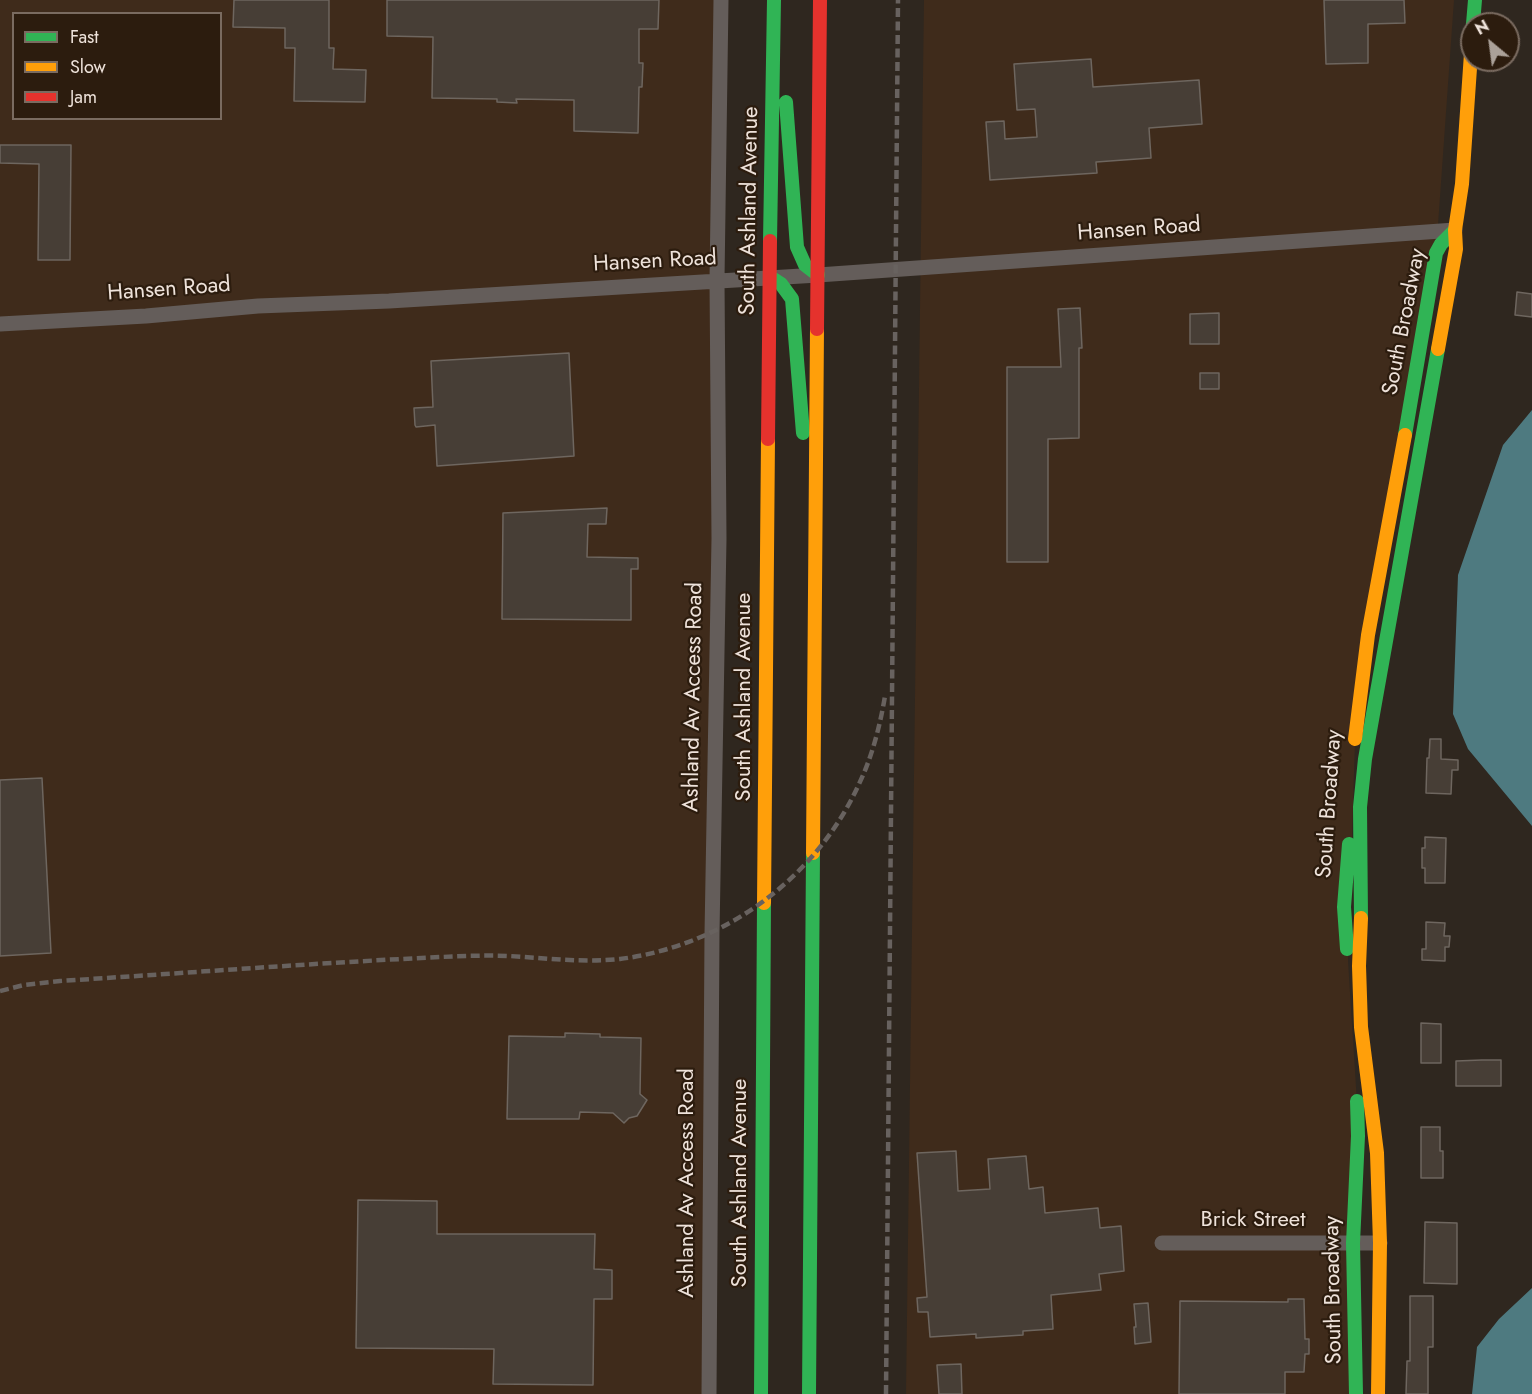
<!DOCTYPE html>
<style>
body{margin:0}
#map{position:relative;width:1532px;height:1394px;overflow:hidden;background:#2f271f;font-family:Jost,sans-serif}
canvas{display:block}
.legend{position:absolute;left:12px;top:12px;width:210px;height:108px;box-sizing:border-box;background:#2c1c0e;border:2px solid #7a6b60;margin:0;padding:8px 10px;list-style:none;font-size:18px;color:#eee2da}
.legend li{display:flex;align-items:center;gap:12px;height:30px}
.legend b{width:30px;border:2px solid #7a6b60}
.north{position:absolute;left:1460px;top:12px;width:60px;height:60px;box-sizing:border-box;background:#2c1c0e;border:2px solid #7a6b60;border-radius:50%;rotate:331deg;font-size:16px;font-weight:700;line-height:24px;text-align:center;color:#eee2da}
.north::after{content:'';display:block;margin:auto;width:21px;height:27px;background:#aba199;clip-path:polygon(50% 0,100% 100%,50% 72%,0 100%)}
</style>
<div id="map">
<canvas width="1532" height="1394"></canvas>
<ul class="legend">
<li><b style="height:8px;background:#30b455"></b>Fast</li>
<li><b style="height:8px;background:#ff9f0a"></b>Slow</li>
<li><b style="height:8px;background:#e5322d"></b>Jam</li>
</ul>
<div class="north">N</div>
</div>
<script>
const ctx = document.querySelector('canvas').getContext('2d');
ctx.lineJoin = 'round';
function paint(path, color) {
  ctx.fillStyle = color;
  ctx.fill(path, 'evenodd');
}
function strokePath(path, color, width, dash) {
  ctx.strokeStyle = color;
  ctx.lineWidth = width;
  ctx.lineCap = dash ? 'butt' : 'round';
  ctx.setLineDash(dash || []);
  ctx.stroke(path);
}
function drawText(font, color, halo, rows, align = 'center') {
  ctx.font = font + ' Jost,sans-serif';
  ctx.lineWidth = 4.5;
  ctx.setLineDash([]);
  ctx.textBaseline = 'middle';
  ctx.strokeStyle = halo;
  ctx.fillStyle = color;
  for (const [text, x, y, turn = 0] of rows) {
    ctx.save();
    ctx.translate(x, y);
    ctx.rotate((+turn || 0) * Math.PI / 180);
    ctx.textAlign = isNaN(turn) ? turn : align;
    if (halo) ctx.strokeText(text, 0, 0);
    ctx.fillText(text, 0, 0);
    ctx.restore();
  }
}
paint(new Path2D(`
 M 0,0 L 720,0 L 709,1394 L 0,1394 ZM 14,14 L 220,14 L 220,118 L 14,118 Z
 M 924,0 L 1454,0 L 1436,253 L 1355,742 L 1348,961 L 1358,1118 L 1356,1394 L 906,1394 Z`), '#3f2b1b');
paint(new Path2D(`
 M 1532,410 L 1532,826 L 1468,749 L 1453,714 L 1458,575 L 1503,445 Z
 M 1532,1288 L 1532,1394 L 1472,1394 L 1477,1347 L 1499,1319 Z`), '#4e7a80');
const building = new Path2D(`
 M 234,0 L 329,0 L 329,48 L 334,48 L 333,69 L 366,70 L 365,102 L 294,101 L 295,48 L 285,48 L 285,28 L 233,27 Z
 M 387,0 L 659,0 L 658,29 L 639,29 L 639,63 L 643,63 L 642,87 L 639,87 L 638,133 L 574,131 L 574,100 L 516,99 L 517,103 L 497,102 L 497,99 L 432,98 L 433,37 L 387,36 Z
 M 1324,0 L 1404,0 L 1405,23 L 1368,24 L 1368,63 L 1326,64 Z
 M 1091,59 L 1093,87 L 1199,80 L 1202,124 L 1149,128 L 1151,158 L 1096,162 L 1097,173 L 990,180 L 986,122 L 1004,121 L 1005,139 L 1037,137 L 1035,109 L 1017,110 L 1014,64 Z
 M 0,145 L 71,145 L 70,260 L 38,260 L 39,164 L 0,163 Z
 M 1517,292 L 1532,294 L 1532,317 L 1515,315 Z
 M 1080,308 L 1082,348 L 1079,348 L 1079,438 L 1048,439 L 1048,562 L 1007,562 L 1007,367 L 1061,367 L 1058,309 Z
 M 1219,313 L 1219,344 L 1190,344 L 1190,314 Z
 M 569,353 L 574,456 L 437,466 L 435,425 L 416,427 L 415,425 L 414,408 L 433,407 L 431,361 Z
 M 1200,373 L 1219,373 L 1219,389 L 1200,389 Z
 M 607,508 L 606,524 L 588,524 L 587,557 L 638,558 L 638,569 L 631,569 L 631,620 L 502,619 L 503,513 Z
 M 1430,739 L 1441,739 L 1441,759 L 1458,760 L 1458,770 L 1452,770 L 1451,794 L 1426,793 L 1427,758 L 1429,758 Z
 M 42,778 L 51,953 L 0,956 L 0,780 Z
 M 1425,837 L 1446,838 L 1445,883 L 1425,883 L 1425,868 L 1422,868 L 1422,848 L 1425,848 Z
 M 1426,922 L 1445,923 L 1444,936 L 1450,936 L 1449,947 L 1445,947 L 1445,961 L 1422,960 L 1422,949 L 1426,949 Z
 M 1421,1023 L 1441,1024 L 1441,1063 L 1421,1063 Z
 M 565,1033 L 600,1034 L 600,1037 L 641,1038 L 640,1094 L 647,1100 L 637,1116 L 629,1118 L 624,1123 L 613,1113 L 580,1112 L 579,1119 L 507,1119 L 509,1036 L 565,1037 Z
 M 1482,1060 L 1501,1060 L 1501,1086 L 1456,1086 L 1456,1061 Z
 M 1421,1127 L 1440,1127 L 1440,1151 L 1443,1151 L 1443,1178 L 1421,1178 Z
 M 956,1151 L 958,1191 L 990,1189 L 988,1159 L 1026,1156 L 1029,1189 L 1043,1187 L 1045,1213 L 1098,1208 L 1100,1228 L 1121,1226 L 1124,1271 L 1099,1274 L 1101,1290 L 1051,1295 L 1053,1329 L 1023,1331 L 1023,1335 L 976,1338 L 976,1334 L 930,1337 L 928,1312 L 918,1312 L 917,1298 L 927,1297 L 917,1153 Z
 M 358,1200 L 437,1201 L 437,1234 L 595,1234 L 594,1269 L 612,1270 L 612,1299 L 594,1299 L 593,1385 L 493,1384 L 494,1349 L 356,1348 Z
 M 1425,1222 L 1457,1223 L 1457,1284 L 1424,1283 Z
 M 1410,1296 L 1433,1296 L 1433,1347 L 1428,1347 L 1428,1394 L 1406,1394 L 1407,1361 L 1410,1361 Z
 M 1288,1299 L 1304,1299 L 1305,1339 L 1309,1339 L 1309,1354 L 1305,1354 L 1304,1372 L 1285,1372 L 1285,1394 L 1179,1394 L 1180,1301 L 1288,1302 Z
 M 1148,1303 L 1151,1342 L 1135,1344 L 1134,1327 L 1136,1327 L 1134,1304 Z
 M 961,1364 L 962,1394 L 939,1394 L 937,1365 Z`);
paint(building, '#473e36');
strokePath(building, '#6e665f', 1.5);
strokePath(new Path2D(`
 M 0,324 L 146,316 L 258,306 L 389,301 L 818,275 L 1455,230
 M 1162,1243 L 1380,1243
 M 709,1394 L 712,933 L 719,539 L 717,280 L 721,0`), '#645d5a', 15);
strokePath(new Path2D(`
 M 1473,24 L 1475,0
 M 786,102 L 797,247 L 805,265 L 818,275
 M 770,241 L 774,0
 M 770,277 L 781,284 L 792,299 L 803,433
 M 1405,435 L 1436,253 L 1441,244 L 1455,230
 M 1361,918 L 1360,807 L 1365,759 L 1438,349
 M 1347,949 L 1344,907 L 1349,844
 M 761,1394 L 764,903
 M 809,1394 L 813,853
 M 1356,1394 L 1353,1243 L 1358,1136 L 1357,1101`), '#30b455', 14);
strokePath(new Path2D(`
 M 1438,349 L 1456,249 L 1455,230 L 1462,184 L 1472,39
 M 1355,739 L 1368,635 L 1405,435
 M 813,853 L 817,329
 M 764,903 L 768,439
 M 1361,918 L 1359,966 L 1361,1027 L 1377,1153 L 1380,1243 L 1378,1394`), '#ff9f0a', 14);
strokePath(new Path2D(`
 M 817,329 L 820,0
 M 768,439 L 770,241`), '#e5322d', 14);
strokePath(new Path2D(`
 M 0,991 L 24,985 L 60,981 C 187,973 314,963 441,957 C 463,956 486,955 509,956 C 546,958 582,963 620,959 C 723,946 816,879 859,784 C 872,757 880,726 885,696
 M 886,1394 L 898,0`), '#68625f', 4.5, [9, 4.5]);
drawText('22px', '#eee2da', '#2c1c0e', [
 ["South Ashland Avenue",750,211,-89],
 ["Hansen Road",1139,230,-4],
 ["Hansen Road",655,262,-3],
 ["Hansen Road",169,290,-4],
 ["South Broadway",1405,322,-79],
 ["Ashland Av Access Road",694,697,-89],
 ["South Ashland Avenue",745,697,-90],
 ["South Broadway",1330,804,-86],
 ["Ashland Av Access Road",688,1183,-90],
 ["South Ashland Avenue",741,1183,-90],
 ["Brick Street",1253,1221],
 ["South Broadway",1334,1290,-91]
]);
</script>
